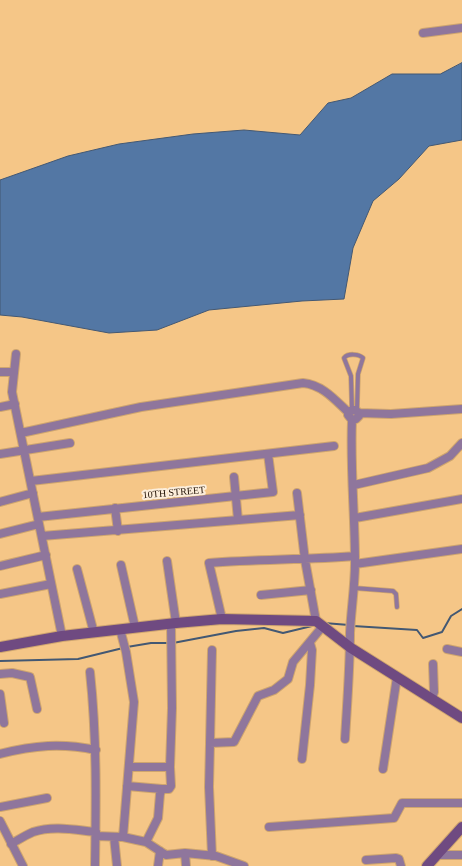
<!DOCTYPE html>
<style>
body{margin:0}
canvas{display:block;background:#f5c687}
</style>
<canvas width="462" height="866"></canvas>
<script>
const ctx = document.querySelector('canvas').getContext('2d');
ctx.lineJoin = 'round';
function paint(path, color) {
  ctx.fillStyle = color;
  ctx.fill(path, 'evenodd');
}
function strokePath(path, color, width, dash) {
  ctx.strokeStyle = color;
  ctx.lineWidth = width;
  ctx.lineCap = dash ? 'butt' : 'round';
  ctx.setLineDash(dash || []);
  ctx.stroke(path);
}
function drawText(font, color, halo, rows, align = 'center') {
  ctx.font = font + ' Georgia,serif';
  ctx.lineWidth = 4;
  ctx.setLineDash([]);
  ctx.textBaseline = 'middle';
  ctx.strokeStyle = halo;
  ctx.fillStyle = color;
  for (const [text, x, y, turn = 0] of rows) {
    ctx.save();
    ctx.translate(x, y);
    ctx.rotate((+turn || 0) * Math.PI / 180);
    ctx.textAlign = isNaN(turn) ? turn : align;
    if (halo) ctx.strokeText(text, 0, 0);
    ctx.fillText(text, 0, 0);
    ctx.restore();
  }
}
const water = new Path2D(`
 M 462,63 L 462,140 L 429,146 L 399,179 L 373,201 L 353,248 L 344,299 L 302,301 L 209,310 L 157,330 L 109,333 L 22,317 L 0,315 L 0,180 L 68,156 L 119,144 L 193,134 L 244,130 L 300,135 L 328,103 L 351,98 L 392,74 L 440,74 Z`);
paint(water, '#5377a4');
strokePath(water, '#435873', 1);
strokePath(new Path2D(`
 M 324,623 L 349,625
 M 353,626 L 417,630 L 423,638 L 442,632 L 451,616 L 462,609
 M 173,643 L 236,631 L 264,628 L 283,633 L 316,625
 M 127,647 L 151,643 L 169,643
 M 0,661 L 78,659 L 123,648`), '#435873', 2);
const lane = new Path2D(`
 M 352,410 L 351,376 L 344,358 C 348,353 359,354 363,358 L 358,374 L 357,411
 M 354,588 L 393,591 L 396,594 L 397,607`);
const street = new Path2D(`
 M 423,33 L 462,28
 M 16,354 L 12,392 L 62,636
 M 0,372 L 14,372
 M 0,407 L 15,404
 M 359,413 L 391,414 L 462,409
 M 21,433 L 141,407 L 303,383 C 323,385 335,400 349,413
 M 0,454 L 70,443
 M 234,477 L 238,520
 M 31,481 L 334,446
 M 354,485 L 428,468 L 450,456 L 462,443
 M 297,493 L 305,560 L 316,621
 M 0,502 L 33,493
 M 115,508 L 118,531
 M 38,517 L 273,492 L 268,454
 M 355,518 L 462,499
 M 0,534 L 39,524
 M 42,536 L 300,515
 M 167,561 L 176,623
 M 355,564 L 462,549
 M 121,565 L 135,627
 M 0,566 L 46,555
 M 77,569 L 94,633
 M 0,594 L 51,584
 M 261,595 L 311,590
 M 222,619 L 209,563 C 257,559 306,560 355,556
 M 120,629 L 126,652 L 134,702 L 123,837
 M 447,649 L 462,652
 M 90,672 C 97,737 96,801 95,866
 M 0,674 L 12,673 L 30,677 L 37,709
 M 0,694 L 4,723
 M 432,699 L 434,692 L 433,664
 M 345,739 C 347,704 350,668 350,633 C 351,610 355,586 355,563 C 355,515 350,467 352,420 L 348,415 L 350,411 L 355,410 L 358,412 L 359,416 L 356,419 L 352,420
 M 210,743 L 212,650
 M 0,754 C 34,745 62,743 96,750
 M 302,759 L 310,685 L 312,650 L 310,643
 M 129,767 L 170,767 L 172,708 L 171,623
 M 383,769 L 397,677
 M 127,786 L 162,789
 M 0,807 L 47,798
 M 0,821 L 23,866
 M 269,827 L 394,818 L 402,803 L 462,803
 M 96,836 L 123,837 L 146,842 L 166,855 L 185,853 L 216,856 L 244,866
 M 114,837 L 117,866
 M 146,842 L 158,818 L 160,794 L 162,789 L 169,789 L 171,786 L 170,767
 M 11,844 C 18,840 26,835 33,832 C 53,825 76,830 96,832
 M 185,853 L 186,866
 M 437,855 L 462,855
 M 212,856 L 209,787 L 210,743 L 234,742 L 258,696 L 274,690 L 288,679 L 293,662 L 323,626
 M 366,860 L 396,858 L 399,859 L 401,866
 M 158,866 L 160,851`);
const secondary = new Path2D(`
 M 0,647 L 62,636 L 176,623 L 222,619 L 316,621 L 351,648 L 462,718
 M 427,866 L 462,827`);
strokePath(lane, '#cea56f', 5.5);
strokePath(street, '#cea56f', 10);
strokePath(secondary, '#cea56f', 12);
strokePath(lane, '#8f769c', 4);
strokePath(street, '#8f769c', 8);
strokePath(secondary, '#6f4a81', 10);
drawText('10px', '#1e0e00', '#fceedb', [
 ["10TH STREET",174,493,-5]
]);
</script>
